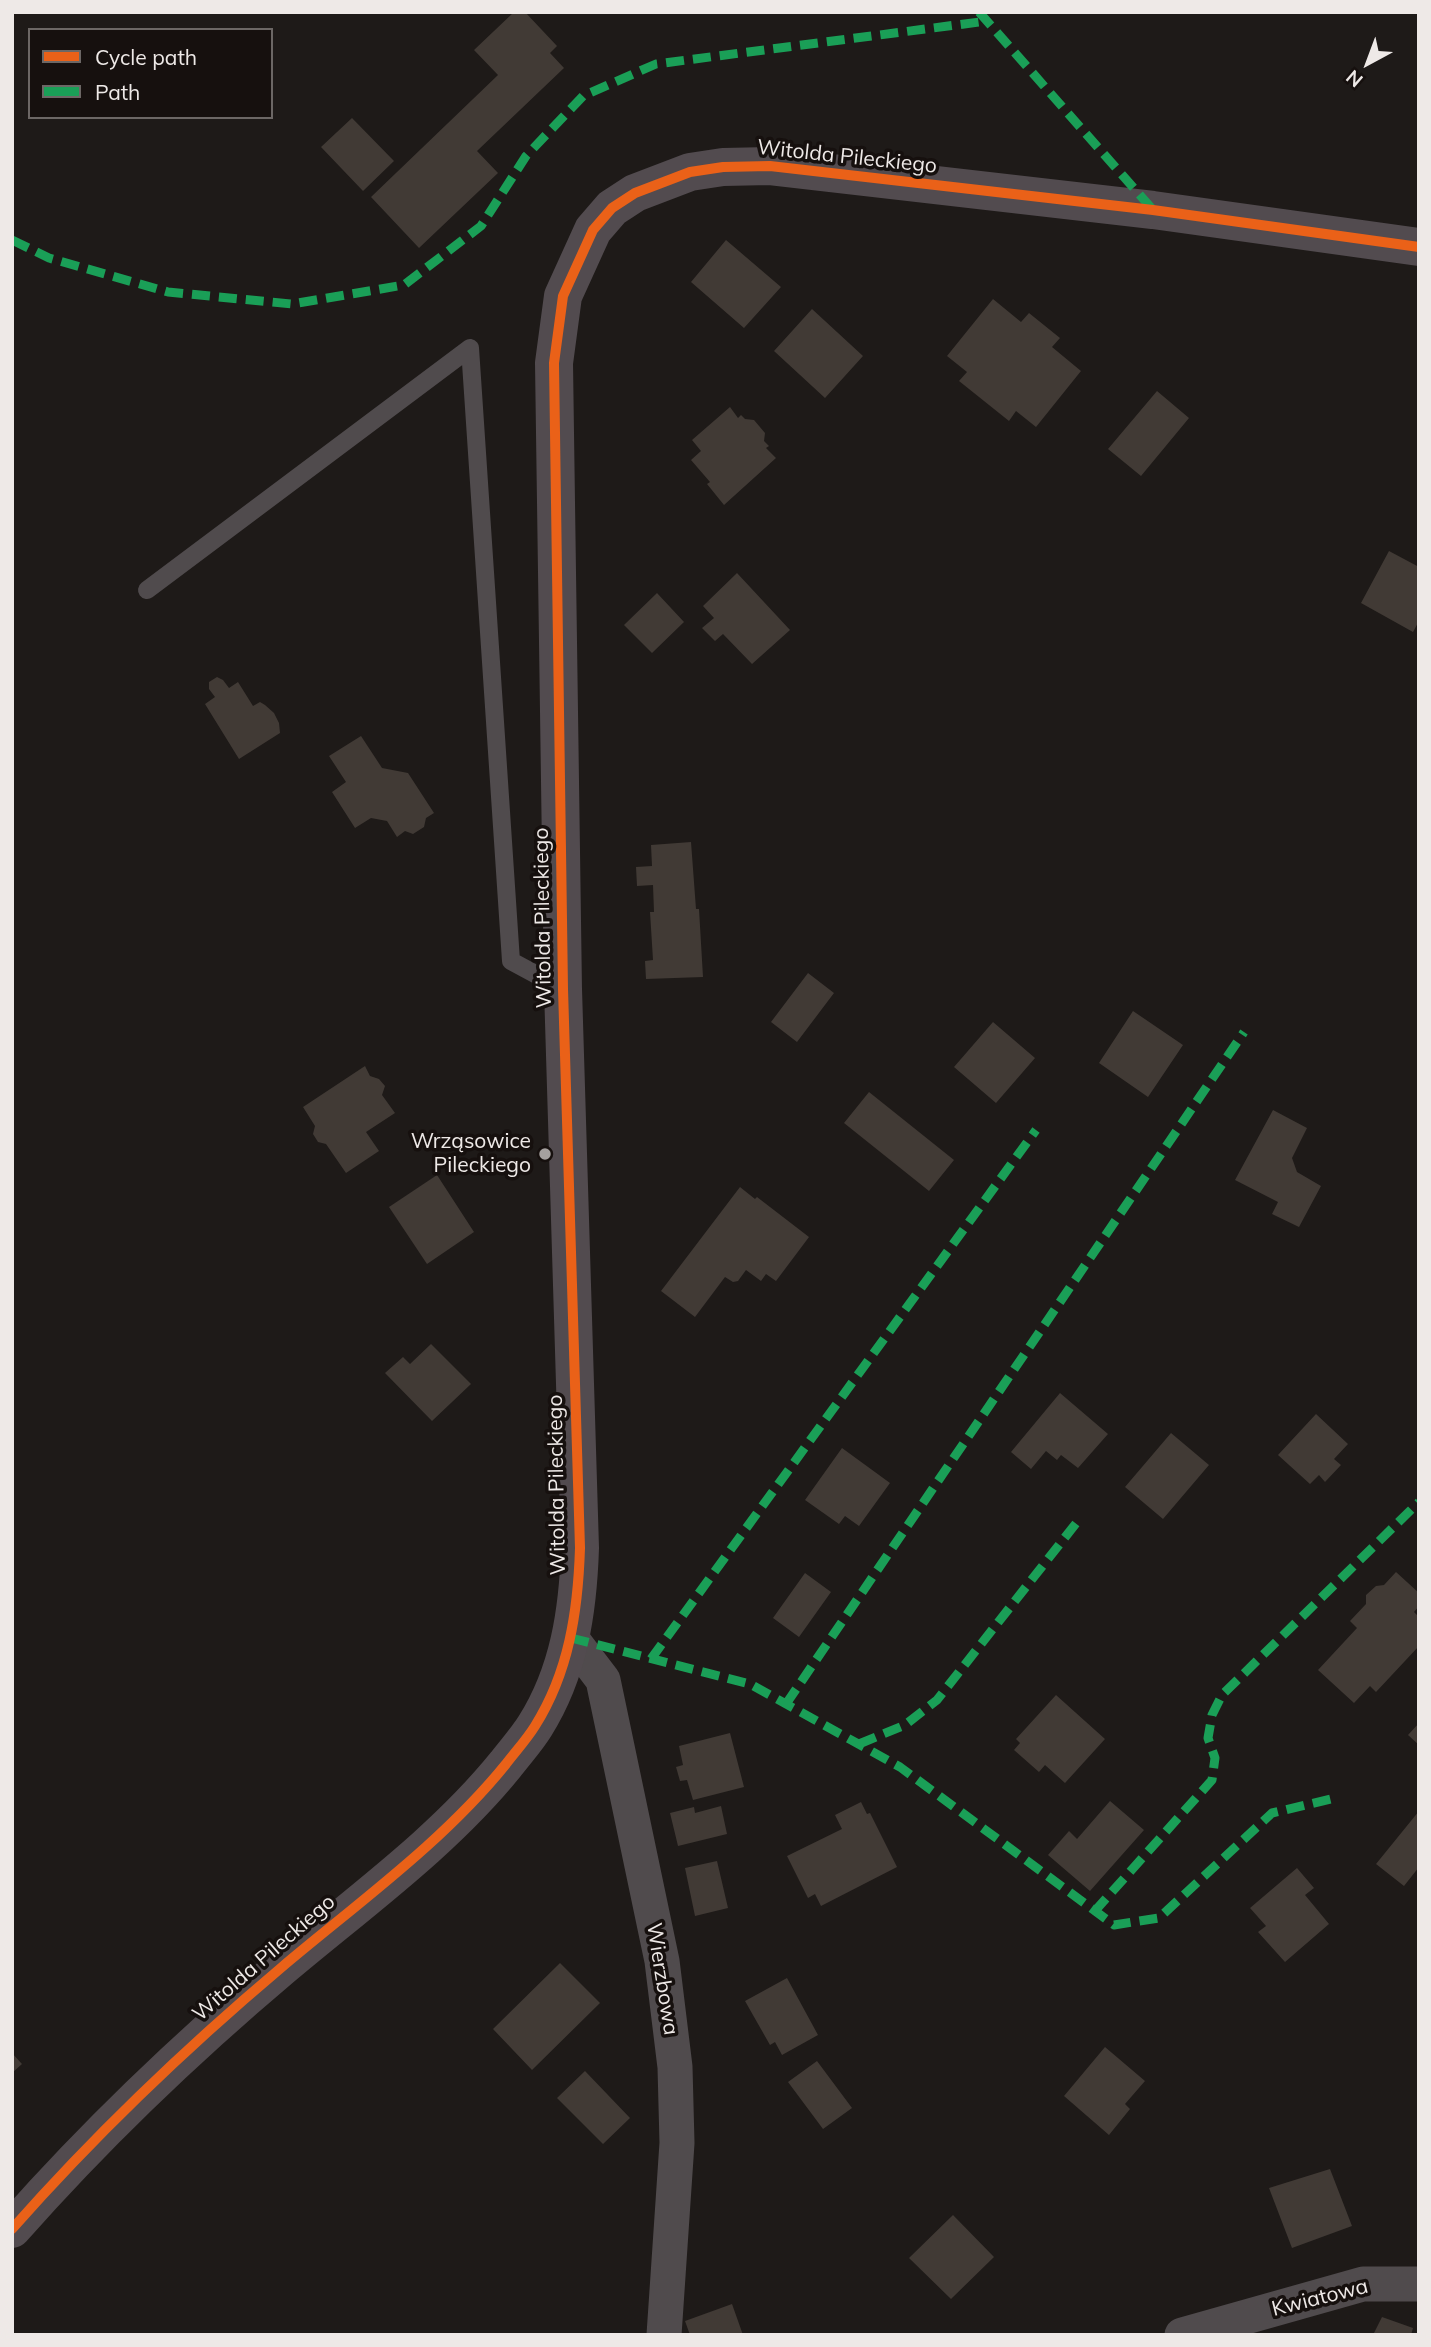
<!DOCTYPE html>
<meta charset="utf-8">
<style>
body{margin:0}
#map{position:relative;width:1431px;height:2347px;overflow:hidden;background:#1e1a18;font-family:Mulish,sans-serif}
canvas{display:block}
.frame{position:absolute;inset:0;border:14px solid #eee9e7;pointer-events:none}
.legend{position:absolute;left:28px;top:28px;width:245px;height:91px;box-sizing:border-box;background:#16100e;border:2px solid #6c6765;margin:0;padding:9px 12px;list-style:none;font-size:21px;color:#eee9e7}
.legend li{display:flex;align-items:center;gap:14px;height:35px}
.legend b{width:35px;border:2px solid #6c6765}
.north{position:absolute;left:1333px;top:28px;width:70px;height:70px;-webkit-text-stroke:5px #16100e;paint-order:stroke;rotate:221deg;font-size:19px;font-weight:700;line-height:28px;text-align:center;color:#eee9e7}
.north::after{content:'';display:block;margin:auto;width:24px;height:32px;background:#eee9e7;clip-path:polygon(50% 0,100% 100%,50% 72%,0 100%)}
</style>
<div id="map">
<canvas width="1431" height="2347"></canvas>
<div class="frame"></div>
<ul class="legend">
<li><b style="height:9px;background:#ea6118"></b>Cycle path</li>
<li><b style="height:9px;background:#1a9f57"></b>Path</li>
</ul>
<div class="north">N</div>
</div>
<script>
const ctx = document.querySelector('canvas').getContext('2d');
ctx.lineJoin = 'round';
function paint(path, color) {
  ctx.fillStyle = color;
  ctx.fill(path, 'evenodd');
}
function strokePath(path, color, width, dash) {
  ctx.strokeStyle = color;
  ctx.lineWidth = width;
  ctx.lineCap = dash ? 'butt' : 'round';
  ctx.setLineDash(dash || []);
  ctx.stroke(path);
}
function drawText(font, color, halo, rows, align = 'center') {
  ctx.font = font + ' Mulish,sans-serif';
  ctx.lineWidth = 7;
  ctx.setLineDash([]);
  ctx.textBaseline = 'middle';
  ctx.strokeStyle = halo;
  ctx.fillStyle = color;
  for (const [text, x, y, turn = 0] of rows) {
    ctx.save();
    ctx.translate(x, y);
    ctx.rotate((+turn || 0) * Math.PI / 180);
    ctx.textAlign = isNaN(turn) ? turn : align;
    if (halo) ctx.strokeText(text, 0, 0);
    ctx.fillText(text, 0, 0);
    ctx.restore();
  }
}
paint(new Path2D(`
 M 514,12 L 525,12 L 557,46 L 550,53 L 564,68 L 477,151 L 498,173 L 419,248 L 371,197 L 498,75 L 474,50 Z
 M 352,118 L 394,161 L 363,191 L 321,147 Z
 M 726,240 L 781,287 L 744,328 L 691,282 Z
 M 993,299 L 1021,322 L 1029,313 L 1060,338 L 1052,347 L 1081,371 L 1036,427 L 1016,411 L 1009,421 L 959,381 L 967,372 L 947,356 Z
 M 812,309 L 863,356 L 825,398 L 774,351 Z
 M 1157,391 L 1189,418 L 1141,476 L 1108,449 Z
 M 730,407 L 738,418 L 741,415 L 745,419 L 754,420 L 765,433 L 764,441 L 769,446 L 766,448 L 776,458 L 724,505 L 707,484 L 710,482 L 691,460 L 701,451 L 692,440 Z
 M 1389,551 L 1419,567 L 1419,621 L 1413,632 L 1361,603 Z
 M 737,573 L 790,630 L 752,664 L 723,634 L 715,641 L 702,628 L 714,618 L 703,606 Z
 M 657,593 L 684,622 L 652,653 L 624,625 Z
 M 217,677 L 223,680 L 229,688 L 238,682 L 253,706 L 260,702 L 265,705 L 274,713 L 279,723 L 280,733 L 239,759 L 205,704 L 215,697 L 209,689 L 209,682 Z
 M 361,736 L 382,768 L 408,773 L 434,813 L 426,818 L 424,827 L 413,834 L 405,831 L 397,837 L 387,821 L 371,818 L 355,828 L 332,792 L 346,782 L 329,756 Z
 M 691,842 L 696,909 L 699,909 L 703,977 L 646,979 L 645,961 L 653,960 L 650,912 L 654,912 L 653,885 L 637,886 L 636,867 L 652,866 L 651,845 Z
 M 808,973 L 834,993 L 797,1042 L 771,1022 Z
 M 1133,1011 L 1183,1045 L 1148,1097 L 1099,1063 Z
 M 993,1022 L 1035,1058 L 996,1103 L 954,1067 Z
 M 365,1066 L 370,1076 L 379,1079 L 385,1086 L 382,1095 L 395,1113 L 366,1132 L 379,1151 L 346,1173 L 326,1144 L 318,1142 L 313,1134 L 315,1126 L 303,1107 Z
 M 869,1092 L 954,1160 L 929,1191 L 844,1123 Z
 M 1273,1110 L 1307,1128 L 1292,1158 L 1297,1172 L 1321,1186 L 1299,1227 L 1272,1214 L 1278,1202 L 1235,1180 Z
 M 437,1175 L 474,1232 L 427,1264 L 389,1207 Z
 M 740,1187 L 755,1199 L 757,1197 L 809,1237 L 776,1281 L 766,1274 L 761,1281 L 746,1270 L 738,1281 L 733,1282 L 725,1277 L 695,1317 L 661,1291 Z
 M 431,1344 L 471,1384 L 432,1421 L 385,1373 L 403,1357 L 410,1364 Z
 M 1060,1393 L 1108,1434 L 1078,1468 L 1061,1455 L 1057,1460 L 1046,1451 L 1031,1469 L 1011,1452 Z
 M 1316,1414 L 1348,1444 L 1334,1459 L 1341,1465 L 1325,1482 L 1319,1475 L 1310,1484 L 1278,1455 Z
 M 1171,1433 L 1209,1465 L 1163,1519 L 1125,1487 Z
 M 842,1448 L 890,1483 L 859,1526 L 845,1516 L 839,1524 L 805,1500 Z
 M 1396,1572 L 1419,1593 L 1419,1606 L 1414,1612 L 1419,1617 L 1419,1646 L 1376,1692 L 1370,1686 L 1354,1703 L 1318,1670 L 1357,1628 L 1350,1621 L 1366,1604 L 1366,1595 L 1376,1586 L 1384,1585 Z
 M 805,1573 L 831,1592 L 799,1637 L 773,1618 Z
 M 1056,1695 L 1105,1739 L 1065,1783 L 1045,1765 L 1039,1772 L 1014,1750 L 1020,1743 L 1016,1739 Z
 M 1419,1723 L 1419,1745 L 1408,1735 Z
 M 730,1733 L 744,1787 L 693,1800 L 687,1780 L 680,1781 L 676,1767 L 683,1765 L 679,1746 Z
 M 1110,1801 L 1144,1830 L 1090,1891 L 1048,1855 L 1069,1831 L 1077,1839 Z
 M 861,1802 L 867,1814 L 870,1813 L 897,1867 L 821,1906 L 815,1894 L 808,1898 L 787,1856 L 842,1829 L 835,1815 Z
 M 721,1806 L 727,1834 L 678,1846 L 670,1813 L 694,1807 L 695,1813 Z
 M 1419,1811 L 1419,1867 L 1404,1886 L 1376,1864 Z
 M 717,1861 L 728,1908 L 695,1916 L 685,1868 Z
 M 1297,1868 L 1314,1888 L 1305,1895 L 1329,1924 L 1285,1962 L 1258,1932 L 1266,1926 L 1250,1908 Z
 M 560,1963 L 600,2003 L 532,2070 L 493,2029 Z
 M 787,1978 L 818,2035 L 782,2055 L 775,2042 L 770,2045 L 745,2001 Z
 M 1105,2047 L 1145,2081 L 1125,2104 L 1130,2109 L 1109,2135 L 1064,2096 Z
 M 12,2053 L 22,2064 L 12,2073 Z
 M 817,2061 L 852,2108 L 823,2129 L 788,2082 Z
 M 585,2071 L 630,2118 L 603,2144 L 557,2098 Z
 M 1330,2169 L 1352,2226 L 1292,2248 L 1269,2188 Z
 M 953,2215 L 994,2257 L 951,2299 L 909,2258 Z
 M 732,2304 L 743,2335 L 690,2335 L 685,2321 Z
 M 1382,2317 L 1413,2328 L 1411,2335 L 1373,2335 Z`), '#413a35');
strokePath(new Path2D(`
 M 147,590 L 470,348 L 511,961 L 563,989`), '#504b4d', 18);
strokePath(new Path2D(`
 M 571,1638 L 603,1680 L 662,1961 L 675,2067 L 677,2143 L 664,2335
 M 1182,2335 L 1363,2284 L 1419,2284`), '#504b4d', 35);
strokePath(new Path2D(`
 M 12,2229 C 95,2135 186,2048 282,1967 C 359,1902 443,1842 506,1764 C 516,1751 527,1739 535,1726 C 569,1672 578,1611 580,1548 L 563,989 L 554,363 L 563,296 L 593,230 L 612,208 L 635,193 L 690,172 L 723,167 L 770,166 L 1153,210 L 1419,247`), '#524b4f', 38);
strokePath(new Path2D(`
 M 979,12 L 1153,210
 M 12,240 L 49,258 L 168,292 L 292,304 L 404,285 L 481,226 L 526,156 L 583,96 L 656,64 L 987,21
 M 571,1638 L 750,1684 L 900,1767 L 1114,1925 L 1159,1918 L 1272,1813 L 1339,1797
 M 651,1659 L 1036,1130
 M 786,1704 L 1244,1032
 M 859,1744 L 905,1725 L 937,1700 L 1081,1517
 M 1094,1912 L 1212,1780 L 1215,1758 L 1208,1738 L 1212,1715 L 1222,1695 L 1419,1502`), '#1a9f57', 9, [18, 9]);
strokePath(new Path2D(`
 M 12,2229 C 95,2135 186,2048 282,1967 C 359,1902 443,1842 506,1764 C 516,1751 527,1739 535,1726 C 569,1672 578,1611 580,1548 L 563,989 L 554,363 L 563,296 L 593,230 L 612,208 L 635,193 L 690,172 L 723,167 L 770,166 L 1153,210 L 1419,247`), '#ea6118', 10);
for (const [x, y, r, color] of [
 [545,1154,7,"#a5a19f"]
]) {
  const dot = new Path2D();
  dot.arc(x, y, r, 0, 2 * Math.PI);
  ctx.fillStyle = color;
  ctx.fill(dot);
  strokePath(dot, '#16100e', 2.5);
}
drawText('21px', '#eee9e7', '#16100e', [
 ["Witolda Pileckiego",847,157,6],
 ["Witolda Pileckiego",543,918,-91],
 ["Witolda Pileckiego",557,1485,-91],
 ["Witolda Pileckiego",264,1958,-41],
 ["Wierzbowa",662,1979,81],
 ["Kwiatowa",1320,2298,-14]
]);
drawText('21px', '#eee9e7', '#16100e', [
 ["Wrząsowice",531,1142],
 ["Pileckiego",531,1166]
], 'right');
</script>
